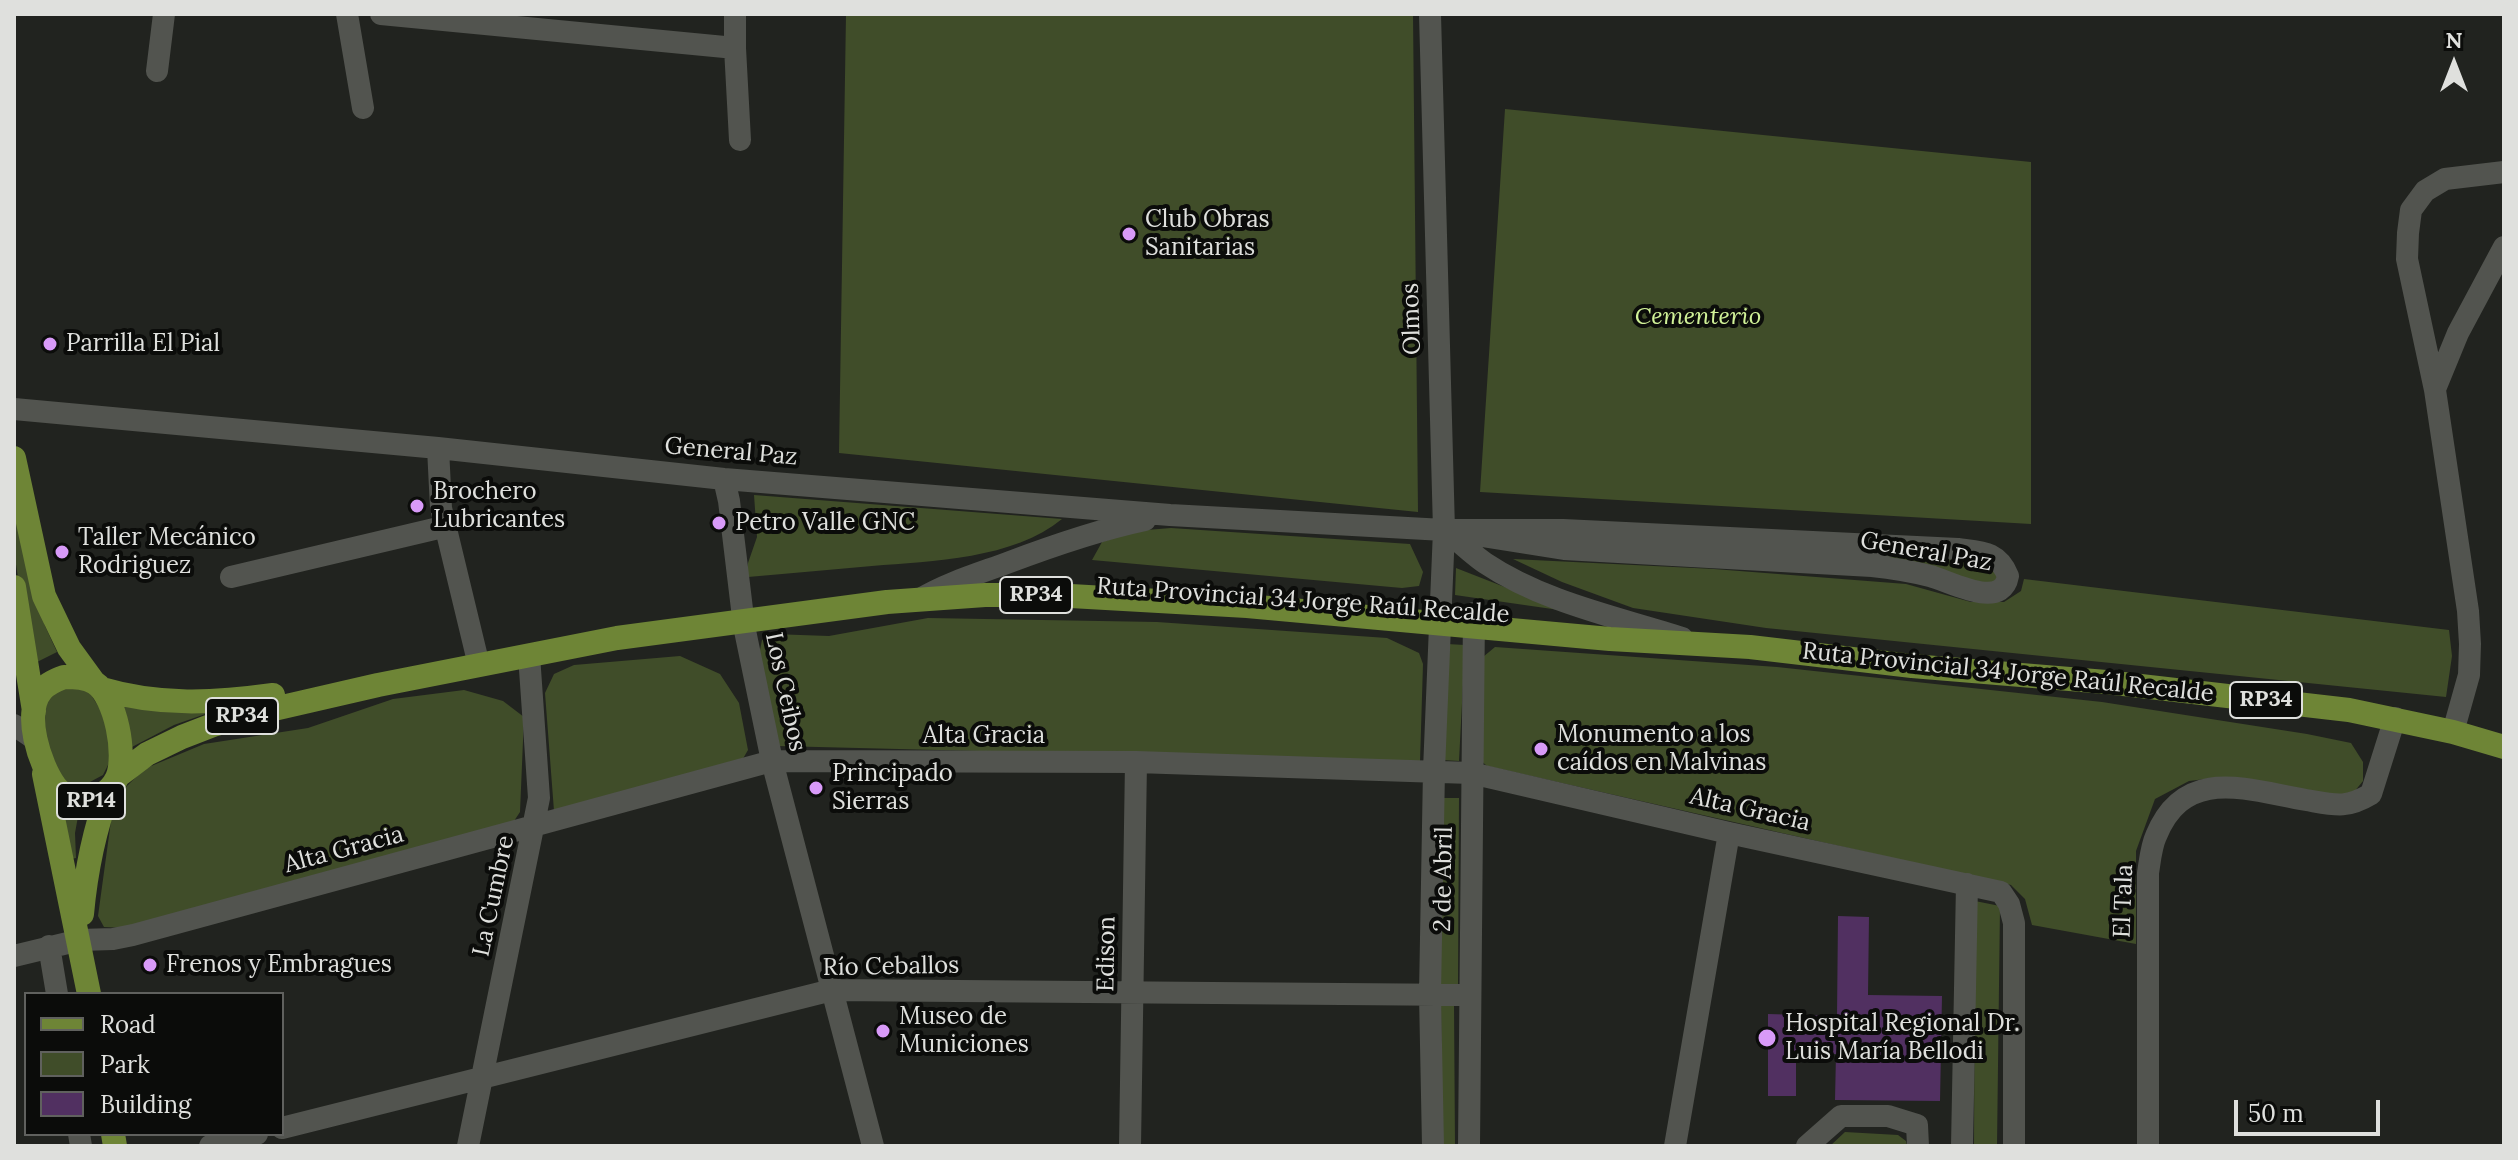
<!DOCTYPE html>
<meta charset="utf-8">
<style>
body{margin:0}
#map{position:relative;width:2518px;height:1160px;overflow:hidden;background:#21231f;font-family:Lora,serif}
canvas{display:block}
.frame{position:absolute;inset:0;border:16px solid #dfe0dd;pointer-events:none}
.legend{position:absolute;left:24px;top:992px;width:260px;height:144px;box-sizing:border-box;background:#0b0c0a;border:2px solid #60615e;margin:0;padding:10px 14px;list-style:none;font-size:24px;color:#dfe0dd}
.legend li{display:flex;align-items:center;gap:16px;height:40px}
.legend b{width:40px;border:2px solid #60615e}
.north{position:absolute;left:2414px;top:24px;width:80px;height:80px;-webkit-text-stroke:6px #0b0c0a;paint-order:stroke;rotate:0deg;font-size:22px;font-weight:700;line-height:32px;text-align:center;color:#dfe0dd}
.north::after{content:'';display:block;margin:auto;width:28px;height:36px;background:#dfe0dd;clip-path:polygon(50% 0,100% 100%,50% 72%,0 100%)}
.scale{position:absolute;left:2234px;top:1100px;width:146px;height:36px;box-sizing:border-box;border:4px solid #dfe0dd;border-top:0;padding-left:10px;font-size:24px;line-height:28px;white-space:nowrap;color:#dfe0dd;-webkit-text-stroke:6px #0b0c0a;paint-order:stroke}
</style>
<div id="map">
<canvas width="2518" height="1160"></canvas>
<div class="frame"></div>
<ul class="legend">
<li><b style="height:10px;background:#6e8536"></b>Road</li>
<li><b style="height:22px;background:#404d29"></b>Park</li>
<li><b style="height:22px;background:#513061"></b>Building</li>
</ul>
<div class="north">N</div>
<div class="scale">50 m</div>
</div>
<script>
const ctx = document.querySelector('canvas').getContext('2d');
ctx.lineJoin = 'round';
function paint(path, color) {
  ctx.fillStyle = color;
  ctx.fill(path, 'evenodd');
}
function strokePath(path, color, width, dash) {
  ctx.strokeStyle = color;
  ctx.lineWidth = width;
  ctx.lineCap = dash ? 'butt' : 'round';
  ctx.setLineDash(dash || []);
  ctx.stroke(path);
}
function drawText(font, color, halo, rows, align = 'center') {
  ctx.font = font + ' Lora,serif';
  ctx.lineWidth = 8;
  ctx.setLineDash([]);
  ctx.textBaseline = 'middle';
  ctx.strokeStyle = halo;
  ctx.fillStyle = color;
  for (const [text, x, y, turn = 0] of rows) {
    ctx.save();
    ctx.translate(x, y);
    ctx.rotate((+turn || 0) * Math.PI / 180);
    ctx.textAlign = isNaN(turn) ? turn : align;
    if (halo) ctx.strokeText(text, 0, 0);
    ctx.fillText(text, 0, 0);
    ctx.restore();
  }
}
paint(new Path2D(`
 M 846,14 L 1413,14 L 1418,512 L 839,453 Z
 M 1505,109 L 2031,162 L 2031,524 L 1480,492 Z
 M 754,495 L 1062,519 C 1014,559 932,561 872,566 C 831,570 790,573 748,577 L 748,563 L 757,537 Z
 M 14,509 L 45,626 L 57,652 L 31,665 L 14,551 Z
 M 1171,528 L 1410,544 L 1423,572 L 1419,586 L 1402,588 L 1092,560 L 1102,542 L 1134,531 Z
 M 1641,539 L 1970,557 L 1997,566 L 1998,577 L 1990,586 Z
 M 1513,559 L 1714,569 L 1906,584 L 1971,602 L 2004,602 L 2021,591 L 2024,579 L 2449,630 L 2452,656 L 2446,697 L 1766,628 L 1633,608 L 1562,582 Z
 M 1456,568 L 1566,611 L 1455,595 Z
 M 928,618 L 1157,622 L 1387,638 L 1419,653 L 1423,664 L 1420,762 L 778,746 L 759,655 L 762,640 L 772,634 L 829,636 Z
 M 1447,644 L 1465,645 L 1459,761 L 1442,760 Z
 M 1495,647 L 1777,667 L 2102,702 L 2307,734 L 2351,743 L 2363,762 L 2363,781 L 2354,792 L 2334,797 L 2214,778 L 2189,781 L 2155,799 L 2136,851 L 2136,944 L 2032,925 L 2025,899 L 2011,885 L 1487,766 L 1480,760 L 1483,657 Z
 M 680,656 L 720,674 L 739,703 L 748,750 L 741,762 L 554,811 L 545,693 L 554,674 L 574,665 Z
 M 83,682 L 108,722 L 112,757 L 103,775 L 88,783 L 73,784 L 61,781 L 51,768 L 40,708 L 43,695 Z
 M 464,690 L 503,701 L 524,717 L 520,812 L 512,824 L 124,928 L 104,927 L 98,916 L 114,799 L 144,769 L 204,744 L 308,728 L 393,699 Z
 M 120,705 L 231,705 L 174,725 L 132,747 L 127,745 Z
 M 1441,798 L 1459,798 L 1458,987 L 1441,987 Z
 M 53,805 L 79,811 L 75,833 L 76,858 L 65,860 Z
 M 1975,901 L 2000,906 L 1997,1146 L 1974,1146 Z
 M 1441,1005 L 1454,1005 L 1455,1146 L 1442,1146 Z
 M 1845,1132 L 1898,1135 L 1906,1141 L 1907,1146 L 1830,1146 Z`), '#404d29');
paint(new Path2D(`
 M 1838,916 L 1869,917 L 1868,995 L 1942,996 L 1940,1101 L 1835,1100 L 1836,1054 L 1796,1054 L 1796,1096 L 1768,1096 L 1768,1014 L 1837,1016 Z`), '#513061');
strokePath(new Path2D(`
 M 347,14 L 363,108
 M 381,14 L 735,48
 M 735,14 L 735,48 L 740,140
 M 1430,14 L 1444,530 L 1434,770 L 1430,994 L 1433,1146
 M 157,71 L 164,14
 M 2435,389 L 2458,333 L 2504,247
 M 14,409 L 438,448 L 724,479 L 1170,515 L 1444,530 L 1563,530 L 1958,549 C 1981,552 1998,551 2008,576 C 2002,611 1950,581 1930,576 C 1910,571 1891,568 1872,566 L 1564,549 L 1444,530
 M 438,448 L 441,508 L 476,653
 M 724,479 L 729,501 L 742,609
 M 1447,531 C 1459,542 1472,554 1485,563 C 1543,602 1617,617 1682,638
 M 231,577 L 447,526
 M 920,599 C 947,583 977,574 1007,563 C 1052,546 1098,530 1145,520
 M 743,621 L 772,761 L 873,1146
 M 14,725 L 36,740
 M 2453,732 L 2469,675 L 2470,644 L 2468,611 L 2435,390 L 2407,259 L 2408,233 L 2411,210 L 2425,191 L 2445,179 L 2504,172
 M 49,946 L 57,994
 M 14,956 L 80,940 L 113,939 L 133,935 L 772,761 L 1136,762 L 1471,773 L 1729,833 L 2001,892 L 2009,904 L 2014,923 L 2014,1146
 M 282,1128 L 832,990 L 1469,995
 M 79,1134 L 81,1146
 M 210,1146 L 257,1134
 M 468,1146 L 539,798 L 529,655
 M 1130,1146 L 1136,762
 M 1469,1146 L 1474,613
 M 1675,1146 L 1729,833
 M 1807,1146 L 1841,1116 L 1888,1116 L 1917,1125 L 1918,1146
 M 1962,1146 L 1967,884
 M 2148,1146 L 2148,873 C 2150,861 2151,847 2156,836 C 2185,765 2247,790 2306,800 C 2335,805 2346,809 2371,794 L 2395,718`), '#52544f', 22);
strokePath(new Path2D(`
 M 14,458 L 44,596 L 69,648 L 93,681
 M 14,587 L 34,711
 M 64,677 C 75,677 86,677 95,683 C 116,697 127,756 117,778 C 109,795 93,801 75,802 C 69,797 60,793 55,786 C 40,765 22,713 42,690 C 48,683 56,680 64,677 Z
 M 102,689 C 159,706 215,703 273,695
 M 44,774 L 89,994
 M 118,776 L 147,754 L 182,737 L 213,725 L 252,714 L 378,685 L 617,638 L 887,602 L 985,595 L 1053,595 L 1247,606 L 1610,639 L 1750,647 L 1912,666 L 2106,682 L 2349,710 L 2453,732 L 2504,747
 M 82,914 C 86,870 94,831 109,790
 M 113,1134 L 115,1146`), '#6e8536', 24);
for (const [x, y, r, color] of [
 [1129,234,8,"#d89af8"],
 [50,344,8,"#d89af8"],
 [417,506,8,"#d89af8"],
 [719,523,8,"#d89af8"],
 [62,552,8,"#d89af8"],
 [1541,749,8,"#d89af8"],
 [816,788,8,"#d89af8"],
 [150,965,8,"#d89af8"],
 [883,1031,8,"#d89af8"],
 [1767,1038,10,"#d89af8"]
]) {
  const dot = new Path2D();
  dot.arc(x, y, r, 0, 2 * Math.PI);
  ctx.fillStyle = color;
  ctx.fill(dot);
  strokePath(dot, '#0b0c0a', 3);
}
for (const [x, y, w] of [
 [1036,595,72],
 [2266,700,72],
 [242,716,72],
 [91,801,68]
]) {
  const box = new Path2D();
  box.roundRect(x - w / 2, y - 18, w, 36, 6);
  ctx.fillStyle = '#0b0c0a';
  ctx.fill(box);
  strokePath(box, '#dfe0dd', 2);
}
drawText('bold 22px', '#dfe0dd', null, [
 ["RP34",1036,595],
 ["RP34",2266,700],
 ["RP34",242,716],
 ["RP14",91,801]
]);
drawText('24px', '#dfe0dd', '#0b0c0a', [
 ["Club Obras",1145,220],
 ["Sanitarias",1145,248],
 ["Parrilla El Pial",66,344],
 ["Brochero",433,492],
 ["Lubricantes",433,520],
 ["Petro Valle GNC",735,523],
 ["Taller Mecánico",78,538],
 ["Rodriguez",78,566],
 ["Monumento a los",1557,735],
 ["caídos en Malvinas",1557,763],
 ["Principado",832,774],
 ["Sierras",832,802],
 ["Frenos y Embragues",166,965],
 ["Museo de",899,1017],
 ["Municiones",899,1045],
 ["Hospital Regional Dr.",1785,1024],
 ["Luis María Bellodi",1785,1052]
], 'left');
drawText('italic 24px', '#d1f298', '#0b0c0a', [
 ["Cementerio",1698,317]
]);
drawText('24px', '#dfe0dd', '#0b0c0a', [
 ["Olmos",1412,319,-92],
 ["General Paz",731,452,5],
 ["General Paz",1926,552,10],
 ["Ruta Provincial 34 Jorge Raúl Recalde",1303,601,4],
 ["Ruta Provincial 34 Jorge Raúl Recalde",2008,673,6],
 ["Los Ceibos",785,692,78],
 ["Alta Gracia",984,736],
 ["Alta Gracia",1750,810,13],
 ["Alta Gracia",344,850,-15],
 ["2 de Abril",1444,879,-89],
 ["La Cumbre",494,896,-78],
 ["El Tala",2124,901,-88],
 ["Edison",1107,954,-89],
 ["Río Ceballos",891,967,-1]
]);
</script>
